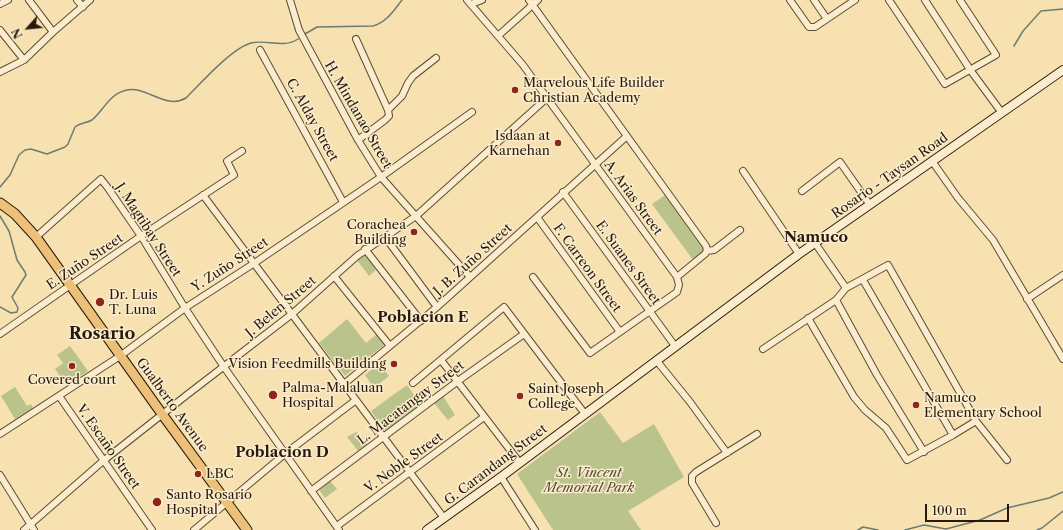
<!DOCTYPE html>
<meta charset="utf-8">
<style>
body{margin:0}
#map{position:relative;width:1063px;height:530px;overflow:hidden;background:#f7e1b1;font-family:"Libre Caslon Text",serif}
canvas{display:block}
.north{position:absolute;left:8px;top:8px;width:40px;height:40px;-webkit-text-stroke:3px #faeccc;paint-order:stroke;rotate:243deg;font-size:11px;font-weight:700;line-height:16px;text-align:center;color:#271a0c}
.north::after{content:'';display:block;margin:auto;width:14px;height:18px;background:#271a0c;clip-path:polygon(50% 0,100% 100%,50% 72%,0 100%)}
.scale{position:absolute;left:925px;top:504px;width:84px;height:18px;box-sizing:border-box;border:2px solid #271a0c;border-top:0;padding-left:5px;font-size:12px;line-height:14px;white-space:nowrap;color:#271a0c;-webkit-text-stroke:3px #faeccc;paint-order:stroke}
</style>
<div id="map">
<canvas width="1063" height="530"></canvas>
<div class="north">N</div>
<div class="scale">100 m</div>
</div>
<script>
const ctx = document.querySelector('canvas').getContext('2d');
ctx.lineJoin = 'round';
function paint(path, color) {
  ctx.fillStyle = color;
  ctx.fill(path, 'evenodd');
}
function strokePath(path, color, width, dash) {
  ctx.strokeStyle = color;
  ctx.lineWidth = width;
  ctx.lineCap = dash ? 'butt' : 'round';
  ctx.setLineDash(dash || []);
  ctx.stroke(path);
}
function drawText(font, color, halo, rows, align = 'center') {
  ctx.font = font + ' "Libre Caslon Text",serif';
  ctx.lineWidth = 3;
  ctx.setLineDash([]);
  ctx.textBaseline = 'middle';
  ctx.strokeStyle = halo;
  ctx.fillStyle = color;
  for (const [text, x, y, turn = 0] of rows) {
    ctx.save();
    ctx.translate(x, y);
    ctx.rotate((+turn || 0) * Math.PI / 180);
    ctx.textAlign = isNaN(turn) ? turn : align;
    if (halo) ctx.strokeText(text, 0, 0);
    ctx.fillText(text, 0, 0);
    ctx.restore();
  }
}
paint(new Path2D(`
 M 665,195 L 703,247 L 704,252 L 693,260 L 652,204 Z
 M 365,254 L 376,270 L 369,276 L 357,260 Z
 M 347,319 L 366,343 L 377,334 L 385,344 L 345,376 L 319,343 Z
 M 70,346 L 88,371 L 67,386 L 55,369 L 63,363 L 57,355 Z
 M 379,363 L 389,376 L 374,388 L 365,375 Z
 M 407,385 L 421,405 L 386,432 L 371,411 Z
 M 15,387 L 27,406 L 31,404 L 34,410 L 29,414 L 27,412 L 15,419 L 1,396 Z
 M 443,396 L 455,415 L 448,420 L 434,403 Z
 M 600,412 L 623,443 L 654,424 L 684,477 L 628,511 L 641,530 L 553,530 L 517,474 Z
 M 356,432 L 368,445 L 359,452 L 347,437 Z
 M 330,481 L 337,489 L 325,498 L 319,490 Z`), '#bbc38d');
strokePath(new Path2D(`
 M 305,34 L 317,27 L 373,26 C 387,22 394,10 402,0
 M 1014,46 L 1023,31 L 1041,11 L 1063,9
 M 0,187 L 10,175 L 19,155 L 25,150 L 31,149 L 47,154 L 65,147 L 68,144 L 75,127 C 80,123 87,123 92,120 C 103,111 110,93 127,90 C 147,86 166,110 186,98 C 201,83 232,48 251,43 C 267,39 283,49 298,39
 M 0,216 L 9,231 L 17,260 L 25,272 L 26,275 L 12,297 L 18,308 L 17,312 L 11,313 L 0,307
 M 858,530 L 863,527 L 878,530
 M 905,530 L 924,525 L 946,529 L 980,520 L 1007,508 L 1049,498 L 1063,492
 M 1037,530 L 1042,528 L 1063,511`), '#6e7b70', 1.5);
const street = new Path2D(`
 M 29,0 L 53,32
 M 77,0 L 83,7
 M 290,0 L 299,30 L 358,140 L 381,177 L 470,277
 M 467,0 L 523,65 L 677,277 L 679,285 L 677,292 L 590,353 L 533,277
 M 529,0 L 706,246 L 707,251 L 705,254 L 677,277
 M 790,0 L 809,27 L 815,27 L 855,0
 M 814,0 L 827,19
 M 889,0 L 945,84 L 996,55 L 960,0
 M 925,0 L 971,71 L 1002,113
 M 0,4 L 8,0
 M 471,4 L 482,0
 M 0,30 L 24,60
 M 499,35 L 538,0
 M 356,39 L 388,110 L 389,116 L 385,120 L 358,140
 M 260,50 L 343,202
 M 0,72 L 24,60 L 53,32 L 90,0
 M 388,110 L 402,96 L 408,83 L 413,76 L 436,58
 M 932,161 L 958,198 L 993,240 L 1063,359
 M 743,171 L 799,254
 M 802,191 L 840,162 L 870,205
 M 563,192 L 675,346
 M 203,195 L 444,518
 M 537,217 L 620,332
 M 36,237 L 101,179 L 108,188 L 141,236 L 185,308 L 224,367 L 339,530
 M 385,237 L 437,307
 M 815,243 L 846,288
 M 365,249 L 421,321
 M 707,251 L 714,250 L 740,230
 M 334,276 L 390,346
 M 863,280 L 953,435
 M 1027,299 L 1063,275
 M 836,300 L 877,375 L 924,452
 M 808,318 L 854,397 L 865,410 L 886,428 L 907,460 L 953,435 L 976,421
 M 0,334 L 141,236 L 234,175 L 227,161 L 242,151
 M 763,349 L 836,300 L 846,288 L 888,265 L 976,421 L 1007,460
 M 441,360 L 520,463
 M 656,360 L 690,402 L 727,453
 M 413,383 L 504,307 L 585,414
 M 344,384 L 437,307 L 627,136
 M 59,396 L 152,530
 M 0,434 L 120,356 L 185,308 L 253,264 L 381,177 L 472,112
 M 0,475 L 34,530
 M 501,477 L 535,530
 M 311,491 L 458,381 L 524,334
 M 716,523 L 692,483 L 692,476 L 696,472 L 757,434
 M 337,526 L 484,417
 M 24,530 L 103,461 L 188,394 L 292,314 L 357,256 L 416,216 L 548,97
 M 194,530 L 286,453 L 356,400`);
const secondary = new Path2D(`
 M 427,530 L 501,477 L 799,254 L 1063,70`);
const primary = new Path2D(`
 M 0,203 L 15,214 L 36,237 L 162,414 L 247,530`);
strokePath(street, '#5b4c35', 8);
strokePath(secondary, '#271a0c', 10);
strokePath(primary, '#271a0c', 11);
strokePath(street, '#faeccc', 6);
strokePath(secondary, '#faeccc', 8);
strokePath(primary, '#ecc078', 9);
for (const [x, y, r, color] of [
 [515,90,4,"#8f2418"],
 [558,143,4,"#8f2418"],
 [414,232,4,"#8f2418"],
 [100,302,5,"#8f2418"],
 [394,364,4,"#8f2418"],
 [72,366,4,"#8f2418"],
 [273,395,5,"#8f2418"],
 [520,396,4,"#8f2418"],
 [916,405,4,"#8f2418"],
 [198,474,4,"#8f2418"],
 [157,502,5,"#8f2418"]
]) {
  const dot = new Path2D();
  dot.arc(x, y, r, 0, 2 * Math.PI);
  ctx.fillStyle = color;
  ctx.fill(dot);
  strokePath(dot, '#faeccc', 1.5);
}
drawText('13px', '#271a0c', '#faeccc', [
 ["Marvelous Life Builder",523,83],
 ["Christian Academy",523,98],
 ["Isdaan at",550,136,"right"],
 ["Karnehan",550,151,"right"],
 ["Corachea",406,225,"right"],
 ["Building",406,240,"right"],
 ["Dr. Luis",109,295],
 ["T. Luna",109,310],
 ["Vision Feedmills Building",386,364,"right"],
 ["Covered court",72,380,"center"],
 ["Palma-Malaluan",282,388],
 ["Hospital",282,403],
 ["Saint Joseph",528,389],
 ["College",528,404],
 ["Namuco",924,398],
 ["Elementary School",924,413],
 ["LBC",206,474],
 ["Santo Rosario",166,495],
 ["Hospital",166,510]
], 'left');
drawText('13px', '#271a0c', '#faeccc', [
 ["H. Mindanao Street",358,115,60],
 ["C. Alday Street",312,120,61],
 ["Rosario - Taysan Road",890,176,-35],
 ["A. Arias Street",633,198,54],
 ["J. Magtibay Street",148,230,57],
 ["J. B. Zuño Street",473,260,-42],
 ["E. Zuño Street",85,262,-34],
 ["E. Suanes Street",628,263,54],
 ["Y. Zuño Street",230,265,-33],
 ["F. Carreon Street",587,268,54],
 ["J. Belen Street",281,307,-40],
 ["L. Macatangay Street",411,403,-37],
 ["Gualberto Avenue",172,405,54],
 ["V. Escaño Street",108,447,55],
 ["V. Noble Street",404,463,-36],
 ["G. Carandang Street",496,465,-37]
]);
drawText('italic 13px', '#534d33', '#faeccc', [
 ["St. Vincent",589,473],
 ["Memorial Park",589,488]
]);
drawText('bold 15px', '#271a0c', '#faeccc', [
 ["Namuco",816,238],
 ["Poblacion E",423,318],
 ["Poblacion D",282,453]
]);
drawText('bold 17px', '#271a0c', '#faeccc', [
 ["Rosario",102,334]
]);
</script>
